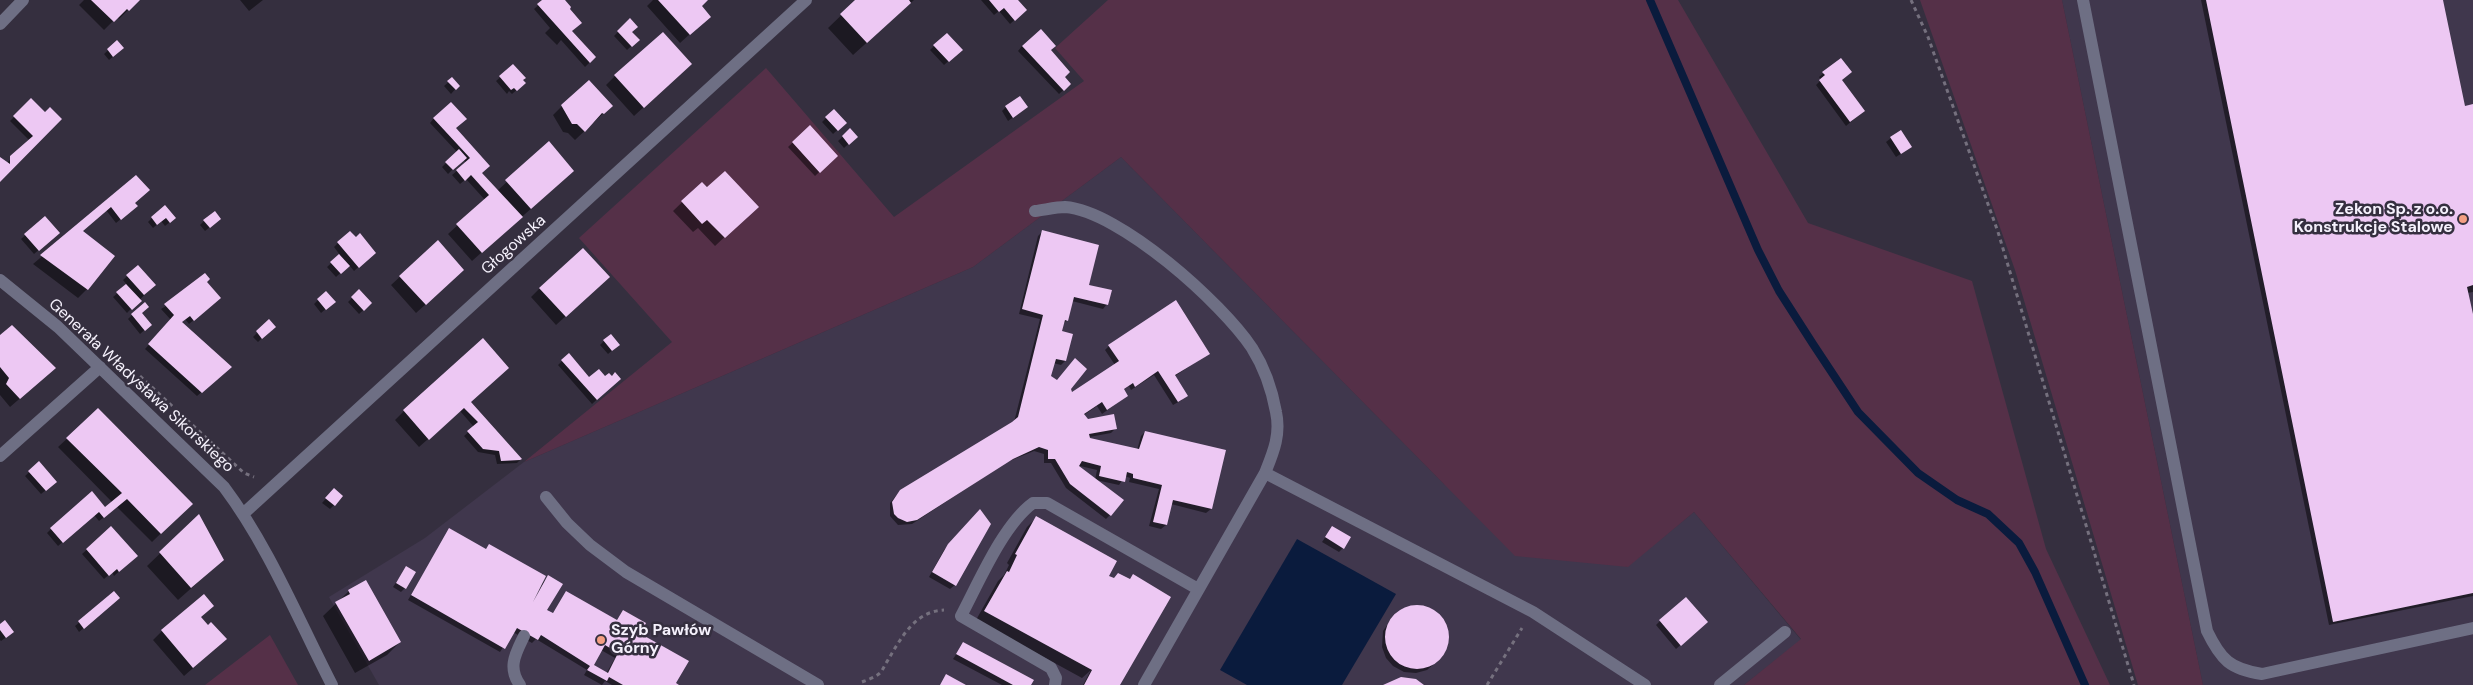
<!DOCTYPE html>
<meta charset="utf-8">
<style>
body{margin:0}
canvas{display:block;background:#352f3f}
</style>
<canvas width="2473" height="685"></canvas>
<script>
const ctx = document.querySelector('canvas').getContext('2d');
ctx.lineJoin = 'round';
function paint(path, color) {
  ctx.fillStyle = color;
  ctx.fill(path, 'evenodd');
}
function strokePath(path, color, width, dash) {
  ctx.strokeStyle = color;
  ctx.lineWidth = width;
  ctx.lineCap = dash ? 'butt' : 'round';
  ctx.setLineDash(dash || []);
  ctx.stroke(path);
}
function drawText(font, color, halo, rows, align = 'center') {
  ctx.font = font + ' "DM Sans",sans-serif';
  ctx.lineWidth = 5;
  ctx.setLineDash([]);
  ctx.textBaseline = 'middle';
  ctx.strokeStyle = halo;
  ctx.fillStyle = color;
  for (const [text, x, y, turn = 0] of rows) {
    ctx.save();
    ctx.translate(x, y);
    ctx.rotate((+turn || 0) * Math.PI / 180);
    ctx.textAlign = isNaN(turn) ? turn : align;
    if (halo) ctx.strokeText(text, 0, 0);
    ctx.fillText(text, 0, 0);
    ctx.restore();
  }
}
paint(new Path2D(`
 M 2062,0 L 2473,0 L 2473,685 L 2203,685 Z
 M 1121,157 L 1444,484 L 1627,567 L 1694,512 L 1801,640 L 1744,685 L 379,685 L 329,597 L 425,538 L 524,462 L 973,267 Z`), '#40374d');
paint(new Path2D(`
 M 1108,0 L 1678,0 L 1808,223 L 1972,281 L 2046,549 L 2110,685 L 1744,685 L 1801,639 L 1694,512 L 1628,567 L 1515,556 L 1121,157 L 973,267 L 524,462 L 672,342 L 579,238 L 766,68 L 894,217 L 1084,81 L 1055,48 Z
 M 1920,0 L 2062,0 L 2203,685 L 2138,685 L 2015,270 Z
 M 270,635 L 298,685 L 205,685 Z`), '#553048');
paint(new Path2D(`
 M 1297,539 L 1396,594 L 1342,685 L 1247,685 L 1220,670 Z`), '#0a1b3d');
paint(new Path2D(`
 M 84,0 L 138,0 L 119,19 L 117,17 L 104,30 L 79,5 Z
 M 240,0 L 263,0 L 249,11 Z
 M 544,0 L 563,0 L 580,23 L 571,32 L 595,57 L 585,67 L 561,40 L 557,45 L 545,33 L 550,28 L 534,9 Z
 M 653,0 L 707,0 L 700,7 L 700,25 L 680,43 L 647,6 Z
 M 857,0 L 914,0 L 853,55 L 828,28 Z
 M 981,0 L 1016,0 L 1021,14 L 1010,24 L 999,11 L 994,15 Z
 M 2201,0 L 2442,0 L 2464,107 L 2473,105 L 2473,292 L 2467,293 L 2473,322 L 2473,596 L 2329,625 Z
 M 630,20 L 631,32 L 638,40 L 627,50 L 614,36 Z
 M 947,34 L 961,50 L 944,65 L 930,50 Z
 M 117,42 L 119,52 L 109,60 L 104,54 Z
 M 1022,46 L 1050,51 L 1063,77 L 1070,84 L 1059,94 L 1018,51 Z
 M 1841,59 L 1840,81 L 1859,115 L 1846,126 L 1816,85 L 1821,80 L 1819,77 Z
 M 513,66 L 522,80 L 520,87 L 512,94 L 509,91 L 507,94 L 496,81 Z
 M 681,73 L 634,116 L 606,85 L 615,76 Z
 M 452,79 L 458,86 L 451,94 L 444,86 Z
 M 31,100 L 45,114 L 60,119 L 0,180 L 0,159 L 6,164 L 29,140 L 10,121 Z
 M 562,106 L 611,106 L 575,140 L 568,133 L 563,132 L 553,115 Z
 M 1006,107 L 1022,111 L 1008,121 L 1002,111 Z
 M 834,110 L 845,123 L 833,134 L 822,122 Z
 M 434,118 L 455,128 L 481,173 L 497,191 L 549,143 L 560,183 L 472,261 L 448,234 L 485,200 L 466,179 L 460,184 L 452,175 L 466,163 L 463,159 L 448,174 L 442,167 L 457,152 L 430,123 Z
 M 809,127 L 836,156 L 815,176 L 788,147 Z
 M 850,130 L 856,137 L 844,148 L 838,141 Z
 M 1891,138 L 1911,147 L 1896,157 L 1886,142 Z
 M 136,177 L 132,210 L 116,223 L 106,210 L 81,232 L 87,289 L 78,298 L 33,264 Z
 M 702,183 L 748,215 L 715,246 L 698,228 L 693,232 L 673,211 Z
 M 45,218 L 54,237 L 34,254 L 21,239 Z
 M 152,218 L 175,218 L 165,226 L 161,221 L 153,228 L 148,222 Z
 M 204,221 L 215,223 L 205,231 L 200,225 Z
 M 1042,232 L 1088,285 L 1107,304 L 1103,309 L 1072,301 L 1067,320 L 1062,325 L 1060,332 L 1071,335 L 1065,361 L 1061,365 L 1053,363 L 1050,377 L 1070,389 L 1072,393 L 1115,365 L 1105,350 L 1109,346 L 1208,354 L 1175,376 L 1182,400 L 1173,405 L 1154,375 L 1131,390 L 1129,386 L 1123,390 L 1127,396 L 1102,414 L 1097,406 L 1084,415 L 1087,420 L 1115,429 L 1111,433 L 1084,438 L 1137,450 L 1141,436 L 1145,432 L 1211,509 L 1206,513 L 1171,504 L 1166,525 L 1161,529 L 1149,526 L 1159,489 L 1129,482 L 1130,478 L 1125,476 L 1119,485 L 1096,480 L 1110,515 L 1106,519 L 1066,488 L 1051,463 L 1044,463 L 1044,454 L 1034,451 L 1007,462 L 912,524 L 898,525 L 890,516 L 890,503 L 900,491 L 1014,422 L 1040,319 L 1019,314 L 1038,236 ZM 1076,465 L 1097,470 L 1095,480 Z
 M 438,242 L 454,279 L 416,313 L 391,285 Z
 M 338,243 L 370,257 L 354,271 L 349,265 L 336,277 L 327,267 L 340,255 L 334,247 Z
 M 138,266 L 150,289 L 127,313 L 113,297 L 127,285 L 123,280 Z
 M 205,282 L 215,302 L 189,324 L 185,319 L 180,323 L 226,371 L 197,396 L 145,349 L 171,320 L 161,309 Z
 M 599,286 L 556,325 L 531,297 L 540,288 Z
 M 359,291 L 371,303 L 359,314 L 348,302 Z
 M 326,292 L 334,302 L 321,313 L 314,304 Z
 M 140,313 L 150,325 L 140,334 L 128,319 L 132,315 Z
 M 269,321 L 274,327 L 258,342 L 253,337 Z
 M 0,337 L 46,376 L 10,407 L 0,395 Z
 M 604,341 L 614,349 L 608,354 L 600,345 Z
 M 568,355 L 589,379 L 605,378 L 615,383 L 592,404 L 558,365 Z
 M 470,403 L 521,459 L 517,463 L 497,464 L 495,455 L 478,452 L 464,436 L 474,427 L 460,411 L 419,447 L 395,420 L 404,411 Z
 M 98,410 L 191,504 L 152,542 L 117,507 L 99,521 L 94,515 L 58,546 L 47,533 L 51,529 L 105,508 L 112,502 L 58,447 Z
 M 39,463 L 51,486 L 41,494 L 25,476 Z
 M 330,494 L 334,505 L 330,509 L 322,503 Z
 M 980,511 L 955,585 L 950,589 L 929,577 L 944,550 Z
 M 199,516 L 223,560 L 178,600 L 147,566 Z
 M 1036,518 L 1107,576 L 1113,579 L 1129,580 L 1133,575 L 1117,685 L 1083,685 L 1091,670 L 1082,678 L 976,620 L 998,581 L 1004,575 L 1009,565 L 1007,563 L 1027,527 Z
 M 111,528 L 136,556 L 114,576 L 112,572 L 104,579 L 82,554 Z
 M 1332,528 L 1343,548 L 1339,552 L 1322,542 Z
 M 450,529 L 485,550 L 489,545 L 541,584 L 548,577 L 546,611 L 552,614 L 566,593 L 616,621 L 623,611 L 676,685 L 612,685 L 605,681 L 602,685 L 584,675 L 587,670 L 536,639 L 532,643 L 513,632 L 500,652 L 408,600 ZM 601,650 L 615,658 L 606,674 L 592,666 Z
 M 406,568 L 405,588 L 401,592 L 393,587 Z
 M 349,591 L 400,642 L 387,655 L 355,673 L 323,616 Z
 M 114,593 L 114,602 L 79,632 L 75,626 Z
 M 1417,606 L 1430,609 L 1445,622 L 1448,634 L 1447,647 L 1442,657 L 1427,670 L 1416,673 L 1404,672 L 1393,666 L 1386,658 L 1382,647 L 1383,631 L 1390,621 L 1403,609 Z
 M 200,617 L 216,648 L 184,676 L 153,640 L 162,631 Z
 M 1660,621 L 1702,626 L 1676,649 L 1656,625 Z
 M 0,626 L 8,636 L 1,641 L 0,640 Z
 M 964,643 L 1030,685 L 1002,685 L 953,659 Z`), '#0007');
strokePath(new Path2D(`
 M 1650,0 L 1758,250 L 1779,291 L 1813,344 L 1858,412 L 1918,473 L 1957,500 L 1988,514 L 2019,543 L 2035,572 L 2085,685`), '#0a1b3d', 8);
paint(new Path2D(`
 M 91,0 L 140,0 L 129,11 L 127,9 L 114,22 Z
 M 542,0 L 565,0 L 571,7 L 570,9 L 582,23 L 572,31 L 596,57 L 590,63 L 537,4 Z
 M 658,0 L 708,0 L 702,6 L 711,17 L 690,35 Z
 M 855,0 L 909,0 L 911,3 L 867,43 L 840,14 Z
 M 989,0 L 1018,0 L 1027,10 L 1015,21 L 1004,8 L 999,12 Z
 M 2206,0 L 2443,0 L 2465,106 L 2473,104 L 2473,285 L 2467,287 L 2473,314 L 2473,593 L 2333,622 Z
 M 630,18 L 638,27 L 632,32 L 640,40 L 632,47 L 617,31 Z
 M 1041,29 L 1056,46 L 1051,50 L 1070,72 L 1065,77 L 1071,84 L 1064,91 L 1022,46 Z
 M 663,32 L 692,64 L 644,108 L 614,75 Z
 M 947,33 L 963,50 L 949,62 L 933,45 Z
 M 117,40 L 124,48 L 113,57 L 107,49 Z
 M 1841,58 L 1852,72 L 1842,80 L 1865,111 L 1850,122 L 1819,80 L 1825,75 L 1822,72 Z
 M 513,64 L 526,78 L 523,80 L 526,83 L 517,91 L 514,88 L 511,90 L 499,76 Z
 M 452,77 L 460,86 L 456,90 L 447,81 Z
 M 589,80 L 613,106 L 604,114 L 602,113 L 585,132 L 577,124 L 572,124 L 561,105 Z
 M 1020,96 L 1028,107 L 1013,118 L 1005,106 Z
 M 31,98 L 45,112 L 50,107 L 62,119 L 0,182 L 0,157 L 10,164 L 10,156 L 33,136 L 13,116 Z
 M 451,102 L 467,119 L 456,128 L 490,166 L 482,173 L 523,217 L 482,253 L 456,224 L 489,195 L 471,175 L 465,181 L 456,170 L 470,158 L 433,118 Z
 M 834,109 L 847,123 L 838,131 L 825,117 Z
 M 810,125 L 838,156 L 820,173 L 792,142 Z
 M 850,128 L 858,137 L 849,145 L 842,136 Z
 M 1901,130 L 1912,147 L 1901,154 L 1890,137 Z
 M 549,141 L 574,171 L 531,209 L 505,180 Z
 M 459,149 L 467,158 L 453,170 L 445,162 Z
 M 725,171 L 759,207 L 725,238 L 707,220 L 702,224 L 681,201 L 702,182 L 707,187 Z
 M 136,175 L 150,190 L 135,203 L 138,206 L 121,220 L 111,207 L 83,231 L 115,256 L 88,290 L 40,255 Z
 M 165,205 L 176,218 L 170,223 L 166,218 L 157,225 L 151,217 Z
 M 215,211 L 221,219 L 210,228 L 203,220 Z
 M 45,216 L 60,233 L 39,251 L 24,234 Z
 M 1042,230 L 1099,245 L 1089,285 L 1112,290 L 1108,305 L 1074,297 L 1068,321 L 1065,320 L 1062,331 L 1073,334 L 1066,361 L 1056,359 L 1051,376 L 1057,380 L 1075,358 L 1087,369 L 1071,389 L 1072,392 L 1119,361 L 1108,345 L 1176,300 L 1210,354 L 1175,375 L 1188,396 L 1178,402 L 1158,371 L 1135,387 L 1133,383 L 1124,389 L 1128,396 L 1107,410 L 1102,402 L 1084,414 L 1088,419 L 1114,414 L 1117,429 L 1089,434 L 1090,438 L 1139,449 L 1145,431 L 1226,450 L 1212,509 L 1173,500 L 1167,525 L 1153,522 L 1162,485 L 1133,478 L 1133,474 L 1127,472 L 1125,482 L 1099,476 L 1101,466 L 1082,461 L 1079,466 L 1124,500 L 1111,516 L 1070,484 L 1055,459 L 1048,459 L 1048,450 L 1039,447 L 1013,459 L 917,520 L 907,522 L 898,518 L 894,514 L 892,502 L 900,490 L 1012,422 L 1018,417 L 1043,315 L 1022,309 Z
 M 350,231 L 356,237 L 360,233 L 376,253 L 359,268 L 337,242 Z
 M 438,240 L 464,270 L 426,305 L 399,276 Z
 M 583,248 L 610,277 L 566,317 L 539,288 Z
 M 339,254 L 350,266 L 341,274 L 330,262 Z
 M 138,265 L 156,285 L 144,295 L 126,275 Z
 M 205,273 L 210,279 L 207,282 L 221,298 L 194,321 L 190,316 L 182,322 L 232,367 L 202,393 L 148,344 L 174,315 L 164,304 Z
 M 126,284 L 142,301 L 132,310 L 116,292 Z
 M 359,289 L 372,303 L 364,311 L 351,297 Z
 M 326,291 L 336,302 L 326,310 L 317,299 Z
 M 145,302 L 149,307 L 142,313 L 152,325 L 145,331 L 131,314 Z
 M 269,319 L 276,327 L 262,339 L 256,331 Z
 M 12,325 L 56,368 L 20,399 L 6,384 L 9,378 L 0,367 L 0,335 Z
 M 611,334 L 620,345 L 612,351 L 603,340 Z
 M 483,338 L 509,368 L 471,402 L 522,459 L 520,460 L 501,461 L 499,451 L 483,449 L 467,431 L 478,422 L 464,408 L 429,440 L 403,410 Z
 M 569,353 L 589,377 L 599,369 L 605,376 L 609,373 L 612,376 L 615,372 L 621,379 L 597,400 L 561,360 Z
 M 98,408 L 193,504 L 161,534 L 127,499 L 104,518 L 99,512 L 63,543 L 50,528 L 92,491 L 105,507 L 122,493 L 66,438 Z
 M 39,461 L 57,482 L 46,491 L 28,471 Z
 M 334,488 L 343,496 L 335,506 L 325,498 Z
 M 980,509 L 991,524 L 956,586 L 932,572 L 948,544 Z
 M 199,514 L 224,560 L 191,588 L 159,552 Z
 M 1036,516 L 1117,561 L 1109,576 L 1114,578 L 1118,573 L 1130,579 L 1133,574 L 1171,597 L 1120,685 L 1084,685 L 1092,670 L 984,611 L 1007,571 L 1009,572 L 1017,555 L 1015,554 Z
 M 111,526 L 138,556 L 119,572 L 117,569 L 109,576 L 86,549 Z
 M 1332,526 L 1351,537 L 1344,549 L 1325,537 Z
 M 449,528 L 486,549 L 489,544 L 546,576 L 533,602 L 548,575 L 563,584 L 547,610 L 553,613 L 566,591 L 617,620 L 623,610 L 646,623 L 641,634 L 689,661 L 676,683 L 679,685 L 623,685 L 609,677 L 607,681 L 587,670 L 590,666 L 541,635 L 538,640 L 517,628 L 505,649 L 411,595 ZM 605,645 L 618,653 L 608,673 L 594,665 Z
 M 406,566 L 416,572 L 406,589 L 396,583 Z
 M 366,580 L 401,642 L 369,661 L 335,602 L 350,594 L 348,590 Z
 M 114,591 L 120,598 L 84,629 L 78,621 Z
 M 204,594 L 214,606 L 201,617 L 208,625 L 211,622 L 227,639 L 193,668 L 161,630 Z
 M 1686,597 L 1708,622 L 1681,646 L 1659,620 Z
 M1385 637a32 32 0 1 1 64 0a32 32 0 1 1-64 0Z
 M 5,620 L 14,632 L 6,638 L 0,630 L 0,624 Z
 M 963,642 L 1034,680 L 1031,685 L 1013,685 L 956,654 Z
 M 946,674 L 966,685 L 940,685 Z
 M 1401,677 L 1416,679 L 1424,685 L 1383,685 Z`), '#edc8f3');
strokePath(new Path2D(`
 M 1911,0 L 1928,37 L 1998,232 L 2134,685
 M 140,376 L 244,473 L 254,477
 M 862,682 C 867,680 876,677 880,673 C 883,670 885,664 888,660 C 901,638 915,611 944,610
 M 1487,685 L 1522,628`), '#75707e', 3, [4, 4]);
strokePath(new Path2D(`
 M 2083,0 L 2207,631 C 2221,660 2230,669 2262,674 L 2473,628
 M 0,24 L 23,0
 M 1035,211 C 1044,210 1056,207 1065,207 C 1120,211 1222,303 1252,348 C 1264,367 1272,390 1276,412 C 1281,435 1273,453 1265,473 L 1144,685
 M 0,280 L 58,327 L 224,487 C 269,547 298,619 332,685
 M 0,456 L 100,367
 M 1265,473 L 1533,612 L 1645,685
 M 546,497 L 567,523 L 590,545 L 626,572 L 818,685
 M 243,514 L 806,0
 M 520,685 C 507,667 516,653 524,636
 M 1055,685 L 1056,678 L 1051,668 L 961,616 C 979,582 1003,525 1033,503 L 1047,503 L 1198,589
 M 1720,685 L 1785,632`), '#6e6f84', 12);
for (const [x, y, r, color] of [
 [2463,219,5,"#f39f83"],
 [601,640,5,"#f39f83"]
]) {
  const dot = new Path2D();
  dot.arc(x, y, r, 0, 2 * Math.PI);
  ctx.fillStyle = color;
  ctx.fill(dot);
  strokePath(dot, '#352f3f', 2);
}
drawText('bold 16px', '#f5f1fc', '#352f3f', [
 ["Zekon Sp. z o.o.",2453,210],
 ["Konstrukcje Stalowe",2453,228],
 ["Szyb Pawłów",611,631,"left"],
 ["Górny",611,649,"left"]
], 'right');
drawText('16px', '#f5f1fc', '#352f3f', [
 ["Głogowska",514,245,-42],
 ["Generała Władysława Sikorskiego",141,386,43]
]);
</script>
